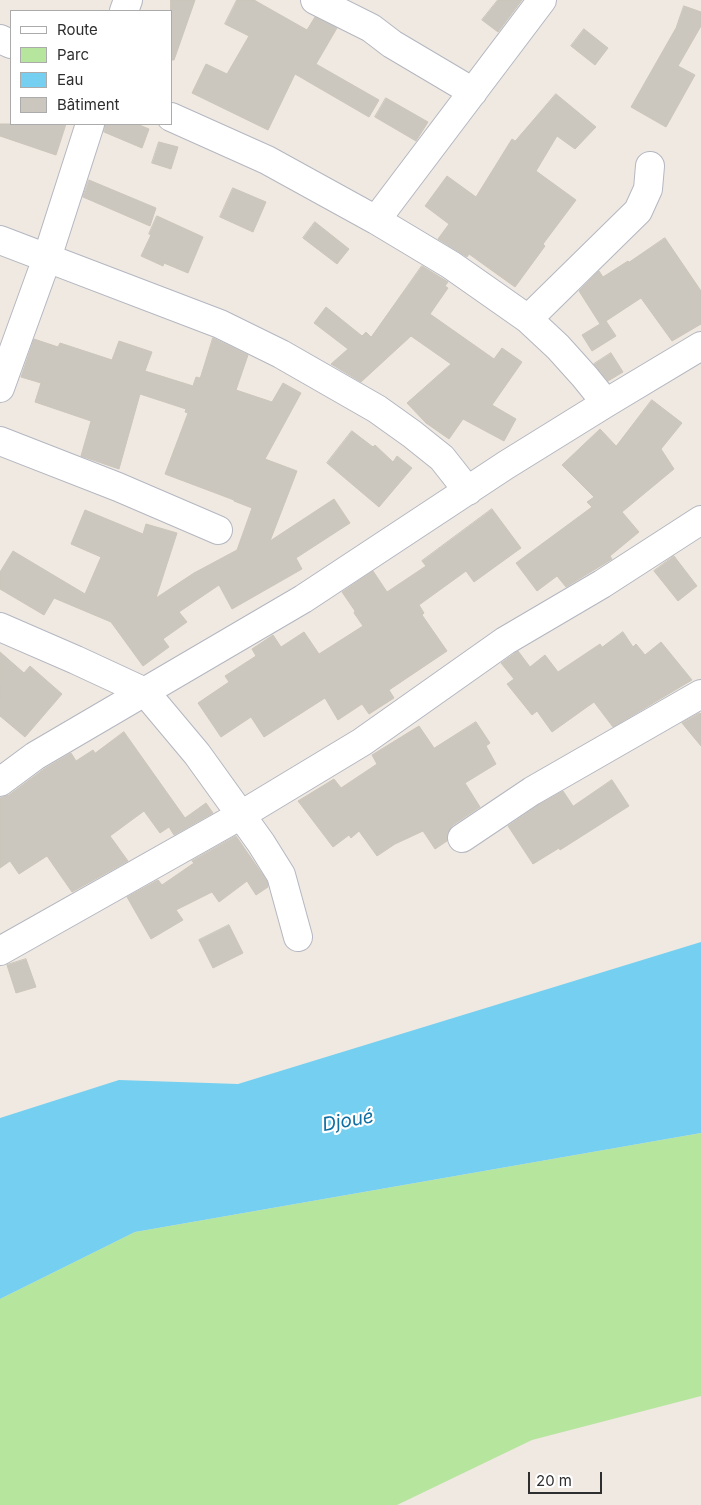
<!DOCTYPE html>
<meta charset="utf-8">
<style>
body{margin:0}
#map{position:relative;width:701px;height:1505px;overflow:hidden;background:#efe9e1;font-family:Inter,sans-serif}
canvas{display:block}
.legend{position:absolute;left:10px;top:10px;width:162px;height:115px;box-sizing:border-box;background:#fff;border:1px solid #ababab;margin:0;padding:6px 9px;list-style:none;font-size:15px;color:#2e2e2e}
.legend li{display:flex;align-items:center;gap:10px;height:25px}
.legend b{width:25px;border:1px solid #ababab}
.scale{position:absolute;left:528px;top:1472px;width:74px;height:22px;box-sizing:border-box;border:2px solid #2e2e2e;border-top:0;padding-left:6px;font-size:15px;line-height:18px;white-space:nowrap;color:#2e2e2e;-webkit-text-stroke:4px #fff;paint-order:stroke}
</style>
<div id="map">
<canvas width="701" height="1505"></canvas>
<ul class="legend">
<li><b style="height:6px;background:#fff"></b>Route</li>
<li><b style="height:14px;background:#b6e59e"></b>Parc</li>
<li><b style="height:14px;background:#75cff0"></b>Eau</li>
<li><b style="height:14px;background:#cbc7bf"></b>Bâtiment</li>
</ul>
<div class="scale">20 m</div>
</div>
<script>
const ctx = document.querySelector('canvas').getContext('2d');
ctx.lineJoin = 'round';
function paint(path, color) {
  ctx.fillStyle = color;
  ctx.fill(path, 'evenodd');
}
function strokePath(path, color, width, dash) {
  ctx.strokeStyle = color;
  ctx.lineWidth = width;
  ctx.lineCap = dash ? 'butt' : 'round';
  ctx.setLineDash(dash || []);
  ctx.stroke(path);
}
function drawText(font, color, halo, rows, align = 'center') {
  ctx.font = font + ' Inter,sans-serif';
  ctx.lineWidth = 4.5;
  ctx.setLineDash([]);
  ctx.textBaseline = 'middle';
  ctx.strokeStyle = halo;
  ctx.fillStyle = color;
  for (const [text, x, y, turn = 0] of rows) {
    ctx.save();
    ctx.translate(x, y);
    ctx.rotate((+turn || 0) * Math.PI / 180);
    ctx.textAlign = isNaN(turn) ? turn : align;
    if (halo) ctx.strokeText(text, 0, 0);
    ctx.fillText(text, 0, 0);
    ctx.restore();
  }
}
paint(new Path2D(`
 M 701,1133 L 701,1396 L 532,1440 L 397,1505 L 0,1505 L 0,1299 L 135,1232 Z`), '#b6e59e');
paint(new Path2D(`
 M 701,942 L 701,1133 L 135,1232 L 0,1299 L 0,1118 L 119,1080 L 238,1084 Z`), '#75cff0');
const building = new Path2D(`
 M 171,0 L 195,0 L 174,60 L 171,60 Z
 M 237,0 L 254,0 L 307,30 L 315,17 L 337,28 L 316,64 L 379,100 L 369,117 L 295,74 L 268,130 L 192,93 L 206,64 L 227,74 L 249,36 L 225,24 Z
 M 498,0 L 522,0 L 498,32 L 482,20 Z
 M 684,6 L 701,12 L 701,26 L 678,66 L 695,75 L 666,127 L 631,107 L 676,28 Z
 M 584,29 L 608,48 L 595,65 L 571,46 Z
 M 556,94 L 596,127 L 575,149 L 557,136 L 536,171 L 576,200 L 543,244 L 545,246 L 515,287 L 469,254 L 467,257 L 438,239 L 449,224 L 425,206 L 447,176 L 476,197 L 512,139 L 515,141 Z
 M 386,98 L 428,122 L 416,141 L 375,117 Z
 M 0,124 L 66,124 L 56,155 L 0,136 Z
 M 105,124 L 137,124 L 149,129 L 142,148 L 104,132 Z
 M 159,142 L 178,147 L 171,169 L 152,163 Z
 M 89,180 L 156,208 L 150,226 L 83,197 Z
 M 233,188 L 266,202 L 253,232 L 220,217 Z
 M 157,216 L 203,237 L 188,273 L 164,263 L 163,266 L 141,256 L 151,235 L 149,234 Z
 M 315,222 L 349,249 L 337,264 L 303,238 Z
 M 665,238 L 701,291 L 701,324 L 672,341 L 641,298 L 606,321 L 616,336 L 592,351 L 582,335 L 600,324 L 579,291 L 599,271 L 603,277 L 628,261 L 629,262 Z
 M 422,266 L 448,282 L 445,286 L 448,288 L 430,314 L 494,359 L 502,348 L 522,362 L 492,405 L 516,419 L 504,441 L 463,419 L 449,439 L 426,423 L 407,403 L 451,364 L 411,336 L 361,382 L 331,364 L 348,349 L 314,323 L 326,307 L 362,336 L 366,332 L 371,337 Z
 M 213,338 L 248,355 L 236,390 L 272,402 L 283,383 L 301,393 L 265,459 L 297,471 L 270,541 L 334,499 L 350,523 L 296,558 L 302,569 L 232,609 L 219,585 L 179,612 L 187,622 L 163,639 L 169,647 L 143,666 L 111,622 L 54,598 L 44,615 L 0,589 L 0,572 L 13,551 L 85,594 L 101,557 L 71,544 L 85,510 L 143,534 L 146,524 L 177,533 L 156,598 L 194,573 L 237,550 L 252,508 L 234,501 L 234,500 L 165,474 L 188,413 L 185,412 L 186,409 L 140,394 L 119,469 L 81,456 L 91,421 L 35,402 L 41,383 L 21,377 L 34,339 L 58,347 L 60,343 L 112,360 L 119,341 L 152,352 L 145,371 L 193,386 L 196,377 L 200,378 Z
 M 611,353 L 623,372 L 608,381 L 594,364 Z
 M 652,400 L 682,423 L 661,449 L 674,469 L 622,512 L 639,532 L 610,556 L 612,559 L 566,587 L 557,576 L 537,591 L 516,563 L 592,507 L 587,502 L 594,497 L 562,465 L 600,429 L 616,446 Z
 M 352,431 L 373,447 L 375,445 L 393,462 L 397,456 L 412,468 L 379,507 L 327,463 Z
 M 492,509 L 521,548 L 474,582 L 466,571 L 419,605 L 424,613 L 422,615 L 447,651 L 389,690 L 394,698 L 369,714 L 362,704 L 338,720 L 325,698 L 264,737 L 251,717 L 221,737 L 198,703 L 229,682 L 225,676 L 256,656 L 252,649 L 273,635 L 281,647 L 304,632 L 319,654 L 363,626 L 354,613 L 355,611 L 342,592 L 373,571 L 387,592 L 426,566 L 422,561 Z
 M 674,556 L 697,586 L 678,601 L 654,571 Z
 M 623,632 L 633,647 L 636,644 L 645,655 L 661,642 L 692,680 L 613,727 L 594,702 L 552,732 L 537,711 L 532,715 L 507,684 L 514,679 L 501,663 L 518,651 L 530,667 L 545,655 L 558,672 L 600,644 L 602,647 Z
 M 0,652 L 24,673 L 30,666 L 62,694 L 25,737 L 0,716 Z
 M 700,713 L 701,714 L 701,746 L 682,723 Z
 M 476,722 L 490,743 L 486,746 L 496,764 L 465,783 L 480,807 L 453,825 L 448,832 L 447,841 L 435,849 L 423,831 L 395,844 L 377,856 L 359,831 L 351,838 L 349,835 L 333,847 L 298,801 L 334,779 L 341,788 L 377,764 L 372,755 L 419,726 L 434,748 Z
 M 124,732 L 185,818 L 206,803 L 213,813 L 174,835 L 169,827 L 160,833 L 144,811 L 110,836 L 128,861 L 72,892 L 47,856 L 19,874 L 10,861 L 0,868 L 0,798 L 9,795 L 44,769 L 71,753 L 76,761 L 93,750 L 95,753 Z
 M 612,780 L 629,806 L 560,850 L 559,848 L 533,864 L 508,826 L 540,804 L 563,791 L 573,806 Z
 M 236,836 L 267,881 L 268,887 L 256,895 L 247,881 L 219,902 L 212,892 L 176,910 L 183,920 L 151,939 L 127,897 L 158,880 L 162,885 L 194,863 L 192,861 Z
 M 229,925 L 243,953 L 213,968 L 199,940 Z
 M 26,959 L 36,987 L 16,993 L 7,965 Z`);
paint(building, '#cbc7bf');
strokePath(building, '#cbc5ba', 1);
const minor = new Path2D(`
 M 315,0 L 371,28 L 392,44 L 473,92
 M 124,11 L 128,0
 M 0,39 L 11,44
 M 171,117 L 267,160 L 376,220 L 451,265 L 528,319 L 558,347 L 585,377 L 606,403
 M 376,220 L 542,0
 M 0,240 L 220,324 L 281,354 L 377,409 L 412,434 L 442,458 L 468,491
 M 528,319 L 638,211 L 648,189 L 650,166
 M 0,388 L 47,258 L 90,124
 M 0,441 L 118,487 L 218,530
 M 0,627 L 76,660 L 145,692 L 197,754 L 261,843 L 281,875 L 298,937
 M 0,782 L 35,756 L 303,599 L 506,465 L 606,403 L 701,346
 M 462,838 L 532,791 L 701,694
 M 0,951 L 241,815 L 362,742 L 505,641 L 602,584 L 701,520`);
strokePath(minor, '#b4b7c1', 30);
strokePath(minor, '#fff', 28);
drawText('italic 19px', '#0d6fa3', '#fff', [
 ["Djoué",348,1121,-10]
]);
</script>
